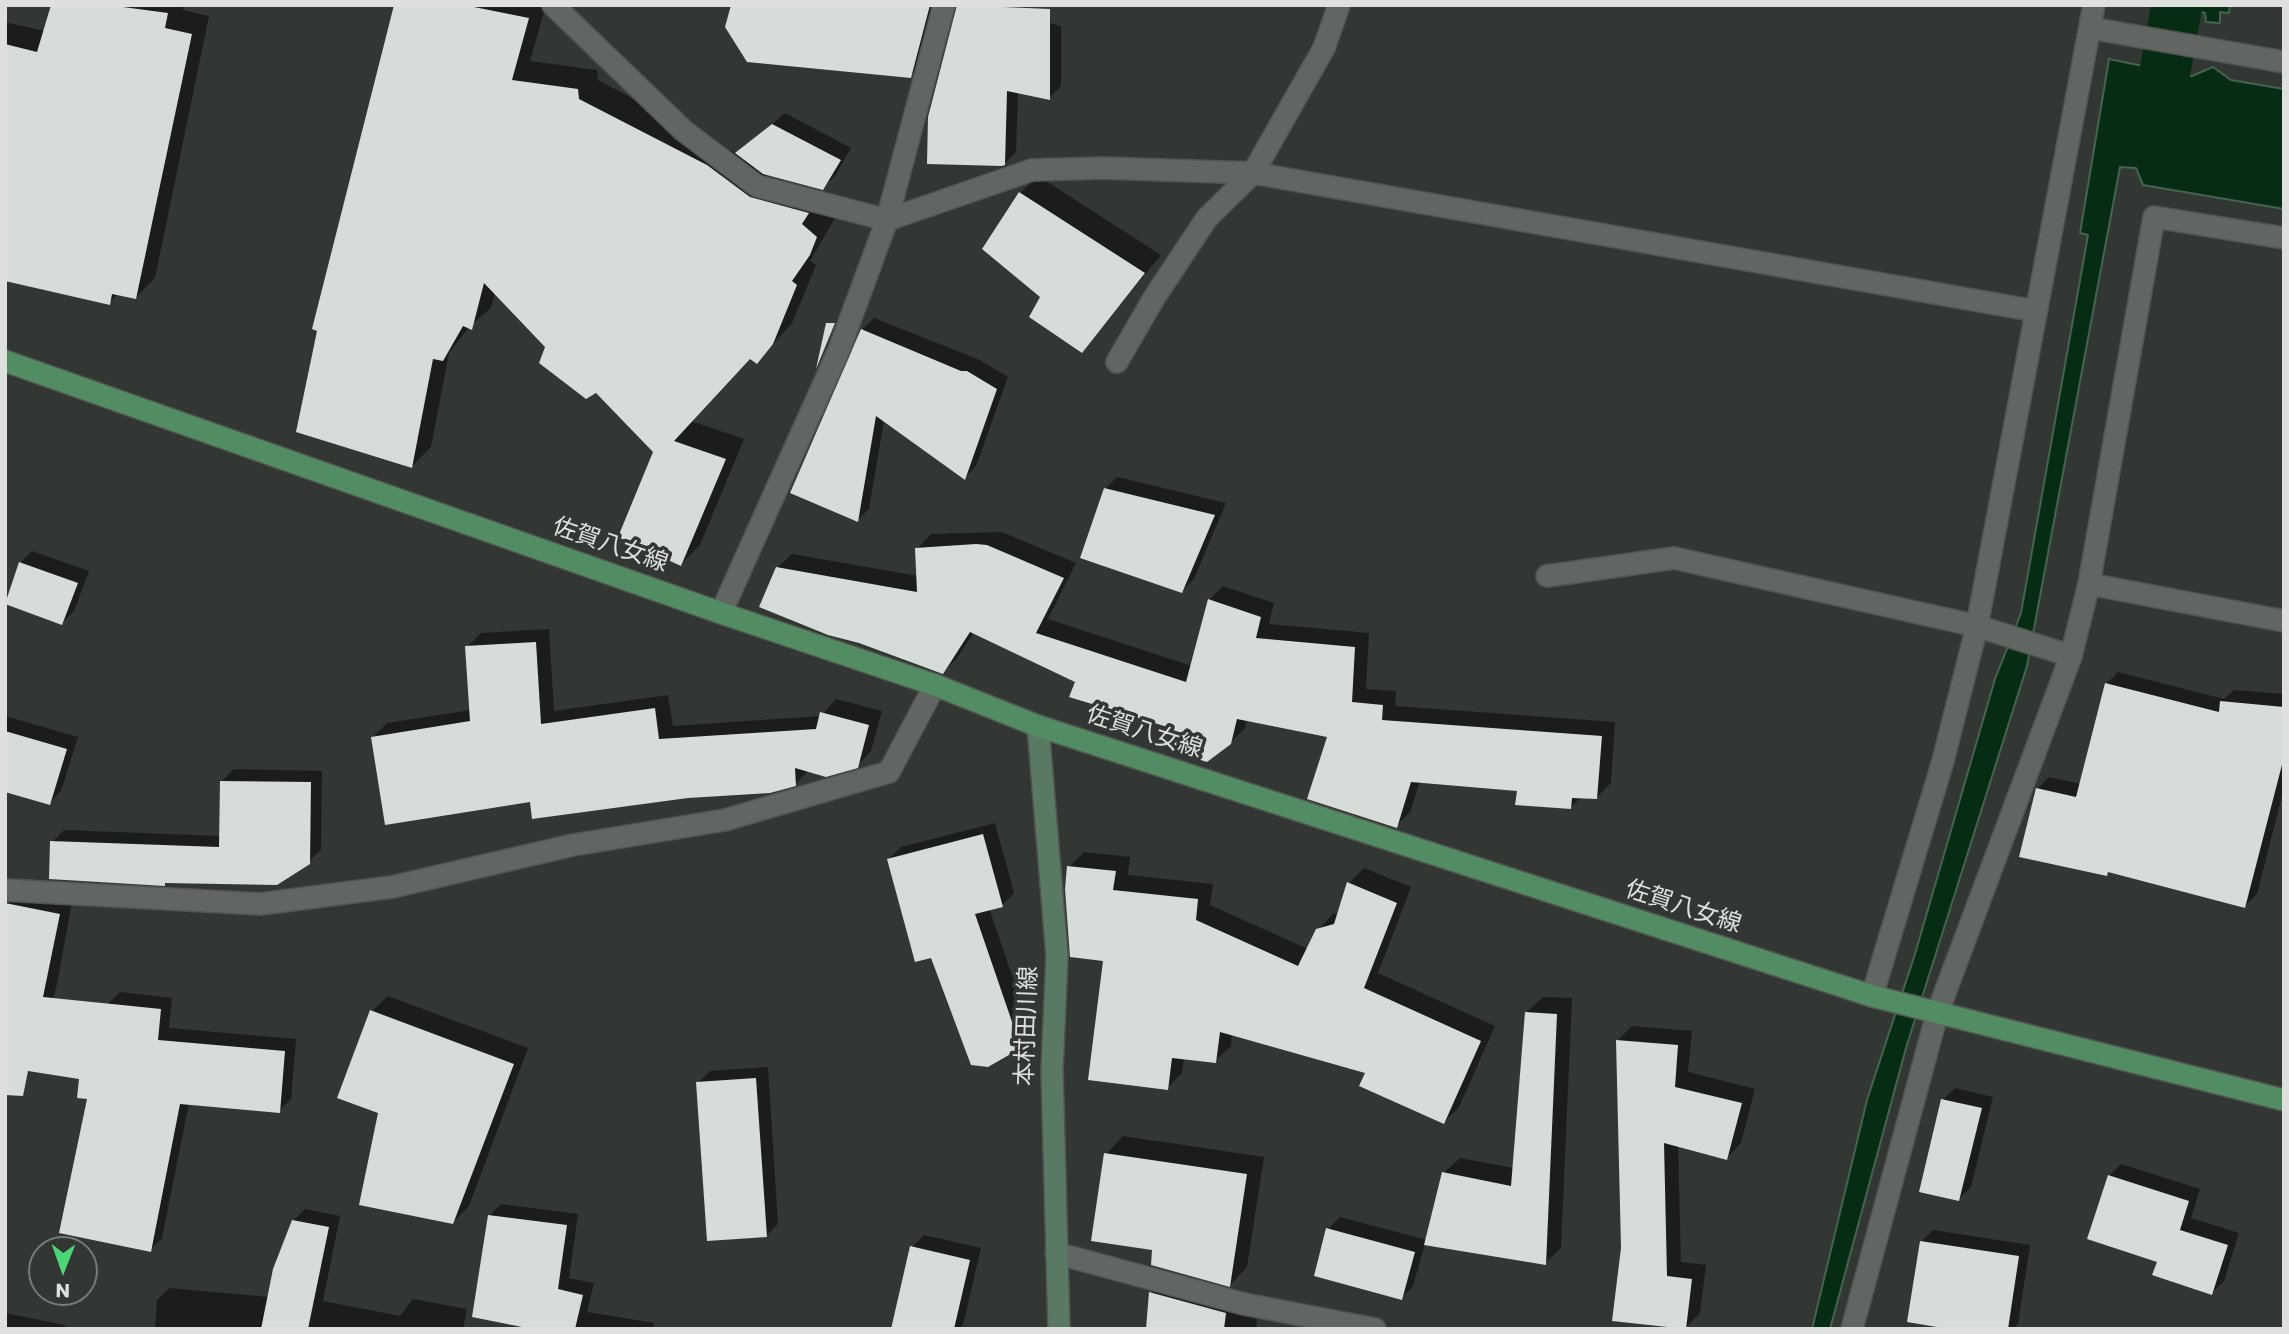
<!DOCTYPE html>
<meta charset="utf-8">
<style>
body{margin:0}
#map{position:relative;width:2289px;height:1334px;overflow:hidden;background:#323733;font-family:Poppins,sans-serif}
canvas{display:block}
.frame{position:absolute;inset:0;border:7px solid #dde0dd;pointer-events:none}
.north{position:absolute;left:28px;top:1236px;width:70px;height:70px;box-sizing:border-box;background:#323733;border:2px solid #767b77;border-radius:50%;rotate:181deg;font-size:19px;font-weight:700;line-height:28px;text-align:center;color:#dde0dd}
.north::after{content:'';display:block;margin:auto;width:24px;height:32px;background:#4cd677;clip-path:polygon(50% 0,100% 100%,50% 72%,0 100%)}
</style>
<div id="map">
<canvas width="2289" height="1334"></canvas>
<div class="frame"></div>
<div class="north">N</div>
</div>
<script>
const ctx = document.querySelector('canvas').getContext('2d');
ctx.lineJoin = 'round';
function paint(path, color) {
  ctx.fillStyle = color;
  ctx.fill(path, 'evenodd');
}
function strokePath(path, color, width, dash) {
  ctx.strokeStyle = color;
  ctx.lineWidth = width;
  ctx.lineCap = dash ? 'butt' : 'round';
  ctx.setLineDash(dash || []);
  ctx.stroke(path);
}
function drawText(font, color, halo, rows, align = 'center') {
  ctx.font = font + ' Poppins,"Noto Sans JP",sans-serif';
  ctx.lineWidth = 7;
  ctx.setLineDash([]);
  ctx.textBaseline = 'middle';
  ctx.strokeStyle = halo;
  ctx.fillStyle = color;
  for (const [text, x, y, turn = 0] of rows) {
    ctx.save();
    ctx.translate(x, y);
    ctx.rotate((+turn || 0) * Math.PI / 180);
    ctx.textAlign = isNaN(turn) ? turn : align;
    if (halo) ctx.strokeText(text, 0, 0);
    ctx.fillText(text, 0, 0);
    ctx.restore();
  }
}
const water = new Path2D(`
 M 2169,5 L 2230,5 L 2229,13 L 2220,12 L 2220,23 L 2206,22 L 2205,13 Z
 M 2109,59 L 2192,76 L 2213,67 L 2231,80 L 2284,89 L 2284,209 L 2143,185 L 2136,168 L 2120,167 L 2027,666 L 1906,1048 L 1830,1329 L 1812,1329 L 1867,1100 L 1915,954 L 1995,679 L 2021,613 L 2088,235 L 2080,233 Z`);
paint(water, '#062d13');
strokePath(water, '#466350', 2);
paint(new Path2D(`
 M 53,5 L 184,5 L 183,10 L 209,16 L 155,278 L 136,297 L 119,293 L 109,303 L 5,279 L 5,22 L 45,31 Z
 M 396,5 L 546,5 L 530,61 L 597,70 L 598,80 L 737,154 L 785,113 L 851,148 L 835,176 L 822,188 L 761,172 L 769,178 L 826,194 L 820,204 L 835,218 L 810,261 L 816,265 L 792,323 L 757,362 L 750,357 L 691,421 L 744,439 L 700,545 L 681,564 L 655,452 L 495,292 L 491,308 L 469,327 L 449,353 L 431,447 L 412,466 Z
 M 733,5 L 942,5 L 928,59 L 910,76 Z
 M 966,5 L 982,5 L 1061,26 L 1061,86 L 1049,98 L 1018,92 L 1016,152 L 1004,164 L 957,14 Z
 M 1038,176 L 1161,255 L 1082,351 L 1042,297 L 1020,193 Z
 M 874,318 L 980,360 L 1008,377 L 976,466 L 965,478 L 884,420 L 869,509 L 857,520 L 862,330 Z
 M 1117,477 L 1226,503 L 1194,579 L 1182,591 L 1105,489 Z
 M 1002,532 L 1076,563 L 1048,619 L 1192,666 L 1209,600 L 1223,586 L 1274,603 L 1269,624 L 1369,633 L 1366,689 L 1396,691 L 1395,706 L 1615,722 L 1611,783 L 1597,797 L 1581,797 L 1571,807 L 1519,789 L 1420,781 L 1410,812 L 1396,826 L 1329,736 L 1247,719 L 1245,728 L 1230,743 L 1176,727 L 974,632 L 957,658 L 943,672 L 777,568 L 792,554 L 918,576 L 917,549 L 931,534 Z
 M 32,551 L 89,571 L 74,611 L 62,623 L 20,563 Z
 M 549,629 L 554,711 L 668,695 L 673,726 L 821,716 L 836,699 L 882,711 L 871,751 L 857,766 L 809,770 L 795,784 L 532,800 L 373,737 L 387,723 L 471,710 L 467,647 L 481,633 Z
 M 2118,672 L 2224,699 L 2234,690 L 2284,694 L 2284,788 L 2257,894 L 2245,906 L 2110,871 L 2106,874 L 2037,789 L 2049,777 L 2081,784 L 2106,684 Z
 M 5,716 L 78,737 L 61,791 L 49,803 L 5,790 Z
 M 234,769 L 322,771 L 321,850 L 308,862 L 52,842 L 64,830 L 221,836 L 222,781 Z
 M 995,823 L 1014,893 L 1002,905 L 989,908 L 1032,1034 L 1020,1047 L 933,956 L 889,859 L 901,847 Z
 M 1084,852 L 1130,857 L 1128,875 L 1213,884 L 1210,905 L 1308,949 L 1318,930 L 1333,914 L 1340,913 L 1349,883 L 1364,868 L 1411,887 L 1378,973 L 1495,1026 L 1459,1107 L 1444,1122 L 1368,1072 L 1232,1033 L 1231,1046 L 1215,1061 L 1184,1057 L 1182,1073 L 1167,1088 L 1105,959 L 1069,867 Z
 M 5,889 L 72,902 L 57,984 L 38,1057 L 5,1066 Z
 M 120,992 L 172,998 L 169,1028 L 296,1039 L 291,1099 L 279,1111 L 189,1103 L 162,1238 L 150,1250 L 108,1004 Z
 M 388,996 L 528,1048 L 469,1206 L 453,1222 L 372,1011 Z
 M 1543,997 L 1572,998 L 1561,1248 L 1545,1263 L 1425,1244 L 1413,1286 L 1401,1298 L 1328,1229 L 1340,1217 L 1427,1240 L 1444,1173 L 1460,1158 L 1514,1168 L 1527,1012 Z
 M 1632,1026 L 1692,1031 L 1688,1072 L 1755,1089 L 1741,1143 L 1727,1158 L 1678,1145 L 1681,1262 L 1706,1265 L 1700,1313 L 1685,1328 L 1623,1248 L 1617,1041 Z
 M 768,1067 L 778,1224 L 766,1236 L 698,1083 L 710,1071 Z
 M 1955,1088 L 1993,1097 L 1971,1187 L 1959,1199 L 1943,1100 Z
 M 1123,1136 L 1264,1157 L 1247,1267 L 1230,1285 L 1154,1248 L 1106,1154 Z
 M 2121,1164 L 2200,1189 L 2191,1218 L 2239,1233 L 2224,1281 L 2212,1293 L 2159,1261 L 2109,1176 Z
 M 501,1204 L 578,1214 L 569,1278 L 594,1283 L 587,1312 L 654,1323 L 653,1329 L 541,1329 L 489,1216 Z
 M 305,1209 L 340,1216 L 323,1301 L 400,1316 L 413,1299 L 467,1309 L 463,1329 L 155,1329 L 157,1300 L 169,1288 L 269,1297 L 293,1221 Z
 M 1933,1230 L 2030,1245 L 2018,1324 L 2013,1329 L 1961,1329 L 1921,1242 Z
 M 924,1235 L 981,1248 L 963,1325 L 960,1329 L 916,1329 L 912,1247 Z
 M 1163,1281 L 1258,1306 L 1256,1329 L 1156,1329 L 1151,1293 Z
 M 5,1313 L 65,1325 L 65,1329 L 5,1329 Z`), '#0007');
strokePath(new Path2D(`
 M 2177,5 L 2156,121 L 2284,143`), '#062d13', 51);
paint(new Path2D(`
 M 51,5 L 108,5 L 168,13 L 165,28 L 192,34 L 136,299 L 112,294 L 110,305 L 5,281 L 5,44 L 37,52 Z
 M 394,5 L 464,5 L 529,18 L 512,80 L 578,89 L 579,99 L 707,165 L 750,197 L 809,213 L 802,224 L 817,237 L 810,255 L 792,281 L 797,285 L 773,344 L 757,364 L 750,359 L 674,441 L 726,459 L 681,566 L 618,537 L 653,452 L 596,393 L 586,399 L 539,363 L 545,347 L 484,283 L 472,330 L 463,326 L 443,361 L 433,359 L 412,468 L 296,432 L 317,331 L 312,329 Z
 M 731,5 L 930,5 L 911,78 L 747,62 L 725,27 Z
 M 957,5 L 1050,9 L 1050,100 L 1007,91 L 1005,165 L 1002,166 L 927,164 L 928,117 Z
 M 772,124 L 841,160 L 823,190 L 763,174 L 735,153 Z
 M 1019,192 L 1145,273 L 1082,353 L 1029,317 L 1040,297 L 982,249 Z
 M 826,323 L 835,323 L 816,369 Z
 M 861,329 L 961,371 L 967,371 L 997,389 L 965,480 L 876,416 L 858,522 L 790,493 Z
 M 1104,488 L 1215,515 L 1182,593 L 1080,558 Z
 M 976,544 L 987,545 L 1064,578 L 1036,633 L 1186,682 L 1208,599 L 1261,617 L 1256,638 L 1355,647 L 1352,702 L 1383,705 L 1382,720 L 1602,736 L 1597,799 L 1572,798 L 1571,809 L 1515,805 L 1517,791 L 1411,782 L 1397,828 L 1307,799 L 1327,737 L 1237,719 L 1231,744 L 1207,762 L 1168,750 L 1174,729 L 1069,697 L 1075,682 L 970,632 L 943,674 L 859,643 L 828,635 L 759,607 L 776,567 L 917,592 L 915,548 Z
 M 19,562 L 78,583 L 62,625 L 5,604 Z
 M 536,642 L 541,724 L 655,708 L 659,739 L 816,729 L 820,712 L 869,725 L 858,768 L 826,777 L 795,768 L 796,786 L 770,793 L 688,798 L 532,819 L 530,802 L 385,825 L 371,737 L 470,721 L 465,646 Z
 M 2105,683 L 2219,712 L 2220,701 L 2284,707 L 2284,757 L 2245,908 L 2108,872 L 2107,876 L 2019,857 L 2036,788 L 2076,797 Z
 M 5,731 L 67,749 L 50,805 L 5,792 Z
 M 220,781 L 311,782 L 310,864 L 277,885 L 165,883 L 165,886 L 49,879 L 50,841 L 219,847 Z
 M 983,834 L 1003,907 L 975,914 L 1021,1048 L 988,1067 L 971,1065 L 931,958 L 915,962 L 887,859 Z
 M 1067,866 L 1116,871 L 1113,890 L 1198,899 L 1196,920 L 1298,966 L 1316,929 L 1334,924 L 1347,882 L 1397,903 L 1364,988 L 1481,1041 L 1444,1124 L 1359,1086 L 1365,1073 L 1220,1032 L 1216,1063 L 1172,1058 L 1168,1090 L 1088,1080 L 1103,961 L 1070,957 L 1065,889 Z
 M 5,903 L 60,914 L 43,997 L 161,1009 L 158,1040 L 285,1051 L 280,1113 L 180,1104 L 151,1252 L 59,1233 L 87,1099 L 77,1098 L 79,1079 L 28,1071 L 23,1096 L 5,1095 Z
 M 370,1010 L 514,1064 L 453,1224 L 359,1205 L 378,1113 L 337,1098 Z
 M 1525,1012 L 1557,1014 L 1546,1265 L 1424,1245 L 1442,1172 L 1511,1186 Z
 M 1616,1040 L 1678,1045 L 1675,1087 L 1742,1103 L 1727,1160 L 1664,1143 L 1667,1276 L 1692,1279 L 1686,1329 L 1612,1321 L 1621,1248 Z
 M 756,1078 L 767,1237 L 707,1241 L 696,1082 Z
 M 1941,1099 L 1982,1108 L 1959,1201 L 1919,1192 Z
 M 1104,1153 L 1247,1174 L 1230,1287 L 1151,1265 L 1152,1250 L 1091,1241 Z
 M 2108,1175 L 2189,1201 L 2180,1230 L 2228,1245 L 2212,1295 L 2152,1275 L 2157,1262 L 2087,1239 Z
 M 488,1215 L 567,1225 L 558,1289 L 583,1295 L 575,1329 L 532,1329 L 472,1317 Z
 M 292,1220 L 329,1227 L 308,1329 L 261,1329 L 273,1269 Z
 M 1326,1228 L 1415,1252 L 1402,1300 L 1314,1276 Z
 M 1920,1241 L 2019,1256 L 2008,1329 L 1949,1329 L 1907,1322 Z
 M 910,1246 L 970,1260 L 954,1329 L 891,1329 Z
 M 1149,1292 L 1226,1313 L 1224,1329 L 1146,1329 Z`), '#d6dcd7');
const lane = new Path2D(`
 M 553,5 L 684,131 L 757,186 L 887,220 L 944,5`);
const street = new Path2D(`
 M 2090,28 L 2284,62
 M 1117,362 L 1154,298 L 1207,218 L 1253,173 L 1324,48 L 1339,5
 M 1547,576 L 1674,558 L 1977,626 L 2071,656
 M 2089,584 L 2284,621
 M 721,613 L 839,350 L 887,220 L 1032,170 L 1103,168 L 1253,173 L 2036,311
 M 5,890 L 260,904 L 392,887 L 573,845 L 725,820 L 889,772 L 935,685
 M 1872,996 L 1943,761 L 1977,626 L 2094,5
 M 1056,1253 L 1244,1304 L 1375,1329
 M 1852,1329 L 1937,1014 L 2071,656 L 2089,584 L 2154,217 L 2284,238`);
const secondary = new Path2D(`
 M 1038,726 L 1057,956 L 1052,1070 L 1059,1329`);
const primary = new Path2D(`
 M 5,361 L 721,613 L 935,685 L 1038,726 L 1872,996 L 2284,1100`);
strokePath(lane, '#515451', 24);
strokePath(street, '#515451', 24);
strokePath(secondary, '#515451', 24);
strokePath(primary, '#515451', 24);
strokePath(lane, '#626662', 21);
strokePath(street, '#626662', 21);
strokePath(secondary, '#5a7962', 21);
strokePath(primary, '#528c62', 21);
drawText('24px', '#dde0dd', '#323733', [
 ["佐賀八女線",610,546,19],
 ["佐賀八女線",1144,733,18],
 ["佐賀八女線",1683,908,18],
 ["本村田川線",1028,1026,-88]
]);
</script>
